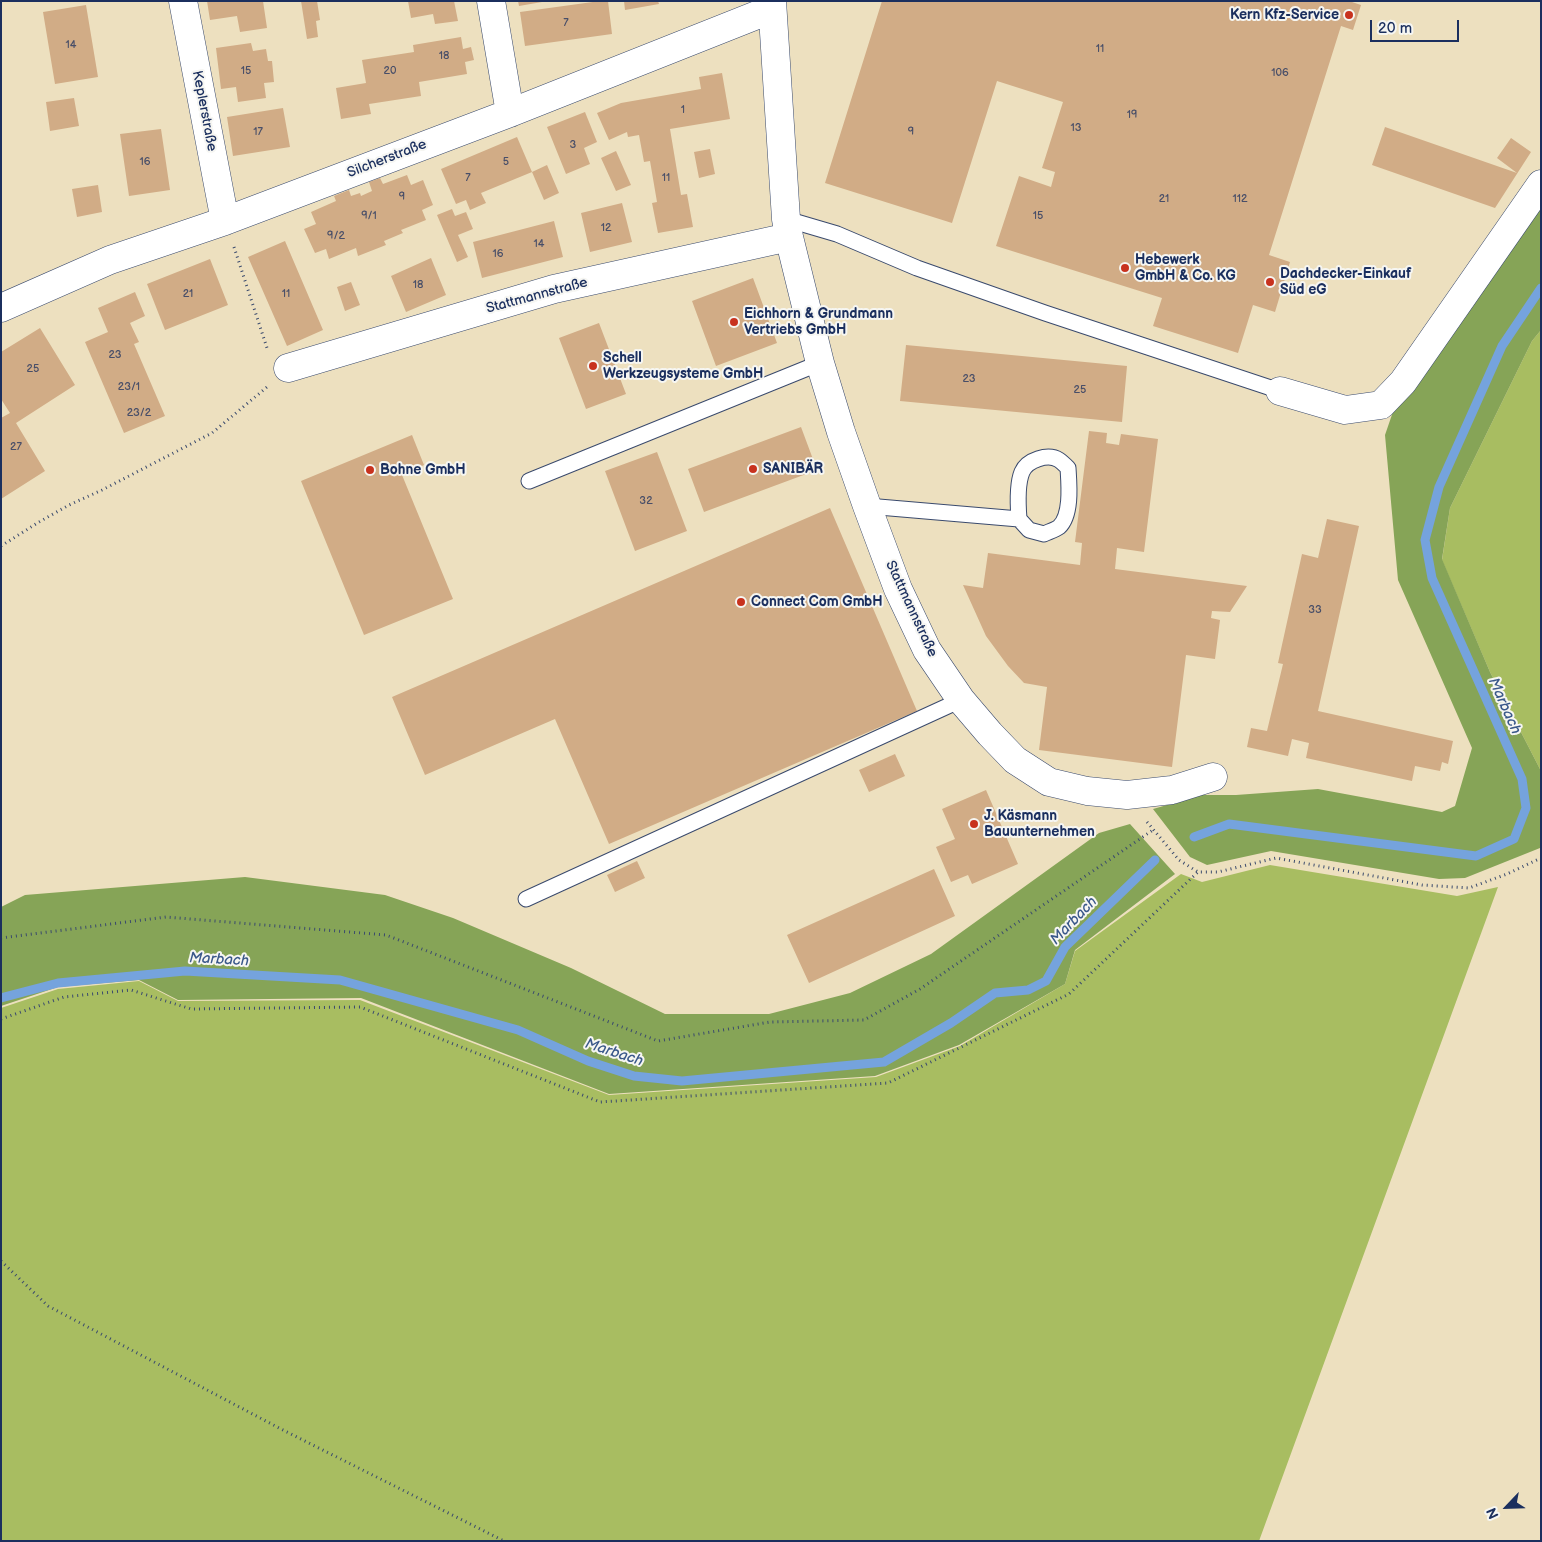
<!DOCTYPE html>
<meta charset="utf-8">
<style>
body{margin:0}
#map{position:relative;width:1542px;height:1542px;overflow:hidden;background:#ede0bf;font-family:"Balsamiq Sans",sans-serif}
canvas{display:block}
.frame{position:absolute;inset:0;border:2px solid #1b2f5e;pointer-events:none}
.north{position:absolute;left:1482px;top:1482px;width:50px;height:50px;-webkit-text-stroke:4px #f6f6f2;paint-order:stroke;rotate:246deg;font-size:14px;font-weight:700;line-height:20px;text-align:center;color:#1b2f5e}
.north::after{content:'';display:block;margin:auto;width:18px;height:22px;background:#1b2f5e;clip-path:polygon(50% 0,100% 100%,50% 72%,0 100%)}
.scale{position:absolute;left:1370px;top:20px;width:89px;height:22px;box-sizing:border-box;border:2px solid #1b2f5e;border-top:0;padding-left:6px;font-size:15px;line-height:18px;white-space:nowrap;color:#1b2f5e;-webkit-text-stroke:4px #f6f6f2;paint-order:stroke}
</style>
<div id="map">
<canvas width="1542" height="1542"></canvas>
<div class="frame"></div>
<div class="north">N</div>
<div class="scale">20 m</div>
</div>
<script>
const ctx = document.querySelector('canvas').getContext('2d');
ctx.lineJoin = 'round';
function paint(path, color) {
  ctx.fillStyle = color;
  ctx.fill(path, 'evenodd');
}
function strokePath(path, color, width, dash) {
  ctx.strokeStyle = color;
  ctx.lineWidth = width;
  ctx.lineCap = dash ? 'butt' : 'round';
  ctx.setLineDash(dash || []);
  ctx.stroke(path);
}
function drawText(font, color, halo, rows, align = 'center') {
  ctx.font = font + ' "Balsamiq Sans",sans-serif';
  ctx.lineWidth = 4;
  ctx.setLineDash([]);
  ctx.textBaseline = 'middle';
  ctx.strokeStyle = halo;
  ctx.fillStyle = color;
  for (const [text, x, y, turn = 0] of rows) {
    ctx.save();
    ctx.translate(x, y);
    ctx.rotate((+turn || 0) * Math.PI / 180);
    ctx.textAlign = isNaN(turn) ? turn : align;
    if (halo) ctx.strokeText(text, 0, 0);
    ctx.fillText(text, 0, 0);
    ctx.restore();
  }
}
paint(new Path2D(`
 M 1541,330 L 1541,771 L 1490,672 L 1442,560 L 1450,508 L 1532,341 Z
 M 1270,865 L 1457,896 L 1498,887 L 1259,1541 L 1,1541 L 1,1008 L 58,989 L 139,981 L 178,1001 L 360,1000 L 609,1095 L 876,1077 L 960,1046 L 1065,984 L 1075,951 L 1181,874 L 1202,882 Z`), '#a8bd61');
paint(new Path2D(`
 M 1541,196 L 1541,330 L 1532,341 L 1450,508 L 1442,559 L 1490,672 L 1541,771 L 1540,848 L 1465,878 L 1439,879 L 1271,851 L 1207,865 L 1190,857 L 1153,809 L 1202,795 L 1236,795 L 1318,789 L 1442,812 L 1455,806 L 1472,748 L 1398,580 L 1385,435 L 1396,403 Z
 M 1130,824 L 1175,874 L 1075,950 L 1065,984 L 959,1045 L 875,1076 L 609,1094 L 361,998 L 178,1000 L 139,980 L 58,987 L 1,1006 L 1,907 L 25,895 L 245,877 L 385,895 L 453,918 L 571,968 L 665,1014 L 769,1014 L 850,993 L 931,954 L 1099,833 Z`), '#86a457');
strokePath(new Path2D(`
 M 1194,837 L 1229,824 L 1476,856 L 1514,839 L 1526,808 L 1522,779 L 1432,578 L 1425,540 L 1439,487 L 1502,346 L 1541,288
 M 1,998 L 58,983 L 185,971 L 340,980 L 518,1030 L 588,1061 L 634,1076 L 682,1081 L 884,1062 L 951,1023 L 995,993 L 1028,990 L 1046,981 L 1065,947 L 1155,860`), '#75a3dd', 9);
paint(new Path2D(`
 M 207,1 L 263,1 L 267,28 L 240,32 L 237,16 L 210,20 Z
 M 301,1 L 317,1 L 320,20 L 316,21 L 318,37 L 307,39 Z
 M 408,1 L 454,1 L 458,21 L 435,24 L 433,14 L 411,18 Z
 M 518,1 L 542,1 L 542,2 L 519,6 Z
 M 600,1 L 608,1 L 612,34 L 525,46 L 520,12 Z
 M 624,1 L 658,1 L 659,4 L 625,10 Z
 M 882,1 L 1349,1 L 1361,5 L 1353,30 L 1341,26 L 1269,255 L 1290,262 L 1275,312 L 1253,305 L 1238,353 L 1153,326 L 1162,298 L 996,246 L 1019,176 L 1051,187 L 1055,172 L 1042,168 L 1063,102 L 997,81 L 952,223 L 825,183 Z
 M 86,5 L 98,77 L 55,84 L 43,12 Z
 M 461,37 L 463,49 L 471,47 L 474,60 L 465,62 L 467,74 L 419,82 L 421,96 L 369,104 L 371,114 L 341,119 L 336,88 L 366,83 L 362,60 L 414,52 L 413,45 Z
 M 251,43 L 253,51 L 266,49 L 268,61 L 272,61 L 274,82 L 264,83 L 266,98 L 238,102 L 236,87 L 221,89 L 216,48 Z
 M 722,73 L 730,119 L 670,129 L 681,195 L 687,194 L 693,227 L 658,233 L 652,203 L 657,202 L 650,161 L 644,162 L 639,135 L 628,137 L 627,132 L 609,140 L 597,113 L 621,103 L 701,89 L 699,77 Z
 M 74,98 L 79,126 L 50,131 L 46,102 Z
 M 283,108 L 290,147 L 233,156 L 227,117 Z
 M 585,112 L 597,142 L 584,148 L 590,164 L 566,174 L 547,127 Z
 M 1385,127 L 1517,173 L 1497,158 L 1511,138 L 1531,152 L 1495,208 L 1372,165 Z
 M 161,129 L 170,190 L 129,196 L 120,134 Z
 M 517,137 L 532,172 L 481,193 L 486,203 L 470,210 L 466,200 L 456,204 L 441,169 Z
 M 710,149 L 715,174 L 699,178 L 694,152 Z
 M 616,151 L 631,185 L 616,191 L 601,158 Z
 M 547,165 L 559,193 L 544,200 L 532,172 Z
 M 407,175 L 411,185 L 423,180 L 433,205 L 422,210 L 426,220 L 401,230 L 403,233 L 384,241 L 386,245 L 358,256 L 356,248 L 329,259 L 326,249 L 315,253 L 304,229 L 316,224 L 311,212 L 336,201 L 334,196 L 349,190 L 351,196 L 360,193 L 361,196 L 372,191 L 369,182 L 380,178 L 383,184 Z
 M 98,185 L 102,212 L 77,217 L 72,189 Z
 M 622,203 L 632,242 L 590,252 L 581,213 Z
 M 452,209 L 455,216 L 466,212 L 473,229 L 458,235 L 468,257 L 457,262 L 437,215 Z
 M 554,221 L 563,257 L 482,278 L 473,242 Z
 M 285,241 L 323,330 L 287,346 L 248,257 Z
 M 431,258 L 446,295 L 406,312 L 391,276 Z
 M 210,259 L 228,305 L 165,330 L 147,284 Z
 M 753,278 L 777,343 L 716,366 L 692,301 Z
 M 351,282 L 360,305 L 345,311 L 337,287 Z
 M 135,292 L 145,316 L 130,323 L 139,342 L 134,344 L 165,416 L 124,433 L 85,342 L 108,332 L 98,308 Z
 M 599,323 L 626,394 L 586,409 L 559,338 Z
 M 40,328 L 75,385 L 16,423 L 45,471 L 1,499 L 1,418 L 10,413 L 1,399 L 1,352 Z
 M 906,345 L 1127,366 L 1122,422 L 900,401 Z
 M 801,427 L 817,470 L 704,512 L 688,469 Z
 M 1089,431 L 1107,433 L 1106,443 L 1119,445 L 1121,434 L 1158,439 L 1144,552 L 1117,548 L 1115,569 L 1247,586 L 1230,612 L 1212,611 L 1211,618 L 1220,620 L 1215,659 L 1186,655 L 1172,767 L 1039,750 L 1047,687 L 1024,683 L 1008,666 L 986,636 L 963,585 L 983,588 L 988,553 L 1080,565 L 1082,543 L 1075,542 Z
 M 412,435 L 424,465 L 402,475 L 453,599 L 364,635 L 301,481 Z
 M 657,452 L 687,531 L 635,551 L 605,471 Z
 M 830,508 L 917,711 L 609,844 L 555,719 L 425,775 L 392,697 Z
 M 1327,519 L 1359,526 L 1318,711 L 1453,741 L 1448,764 L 1442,762 L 1440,771 L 1415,766 L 1412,781 L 1306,758 L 1309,743 L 1292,739 L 1288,756 L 1247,747 L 1251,728 L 1267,731 L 1283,664 L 1278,663 L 1302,554 L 1318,558 Z
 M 895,754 L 905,776 L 869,792 L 859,770 Z
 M 986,790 L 1018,864 L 972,884 L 968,875 L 951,882 L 936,847 L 955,839 L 942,809 Z
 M 637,861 L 645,878 L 615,892 L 607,875 Z
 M 934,869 L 955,916 L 809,983 L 787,935 Z`), '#d1ac86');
const lane = new Path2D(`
 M 786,219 L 837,234 L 917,268 L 1045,313 L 1280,391
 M 529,481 L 820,363
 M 867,506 L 1019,519 L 1029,530 L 1044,534 C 1048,532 1055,530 1059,527 C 1072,515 1069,484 1068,468 C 1065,465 1062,462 1059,460 C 1048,453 1027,460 1022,472 C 1017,484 1018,506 1019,519
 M 526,899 L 961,700`);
const street = new Path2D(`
 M 183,1 L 225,221
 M 491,1 L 510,113
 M 772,1 L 786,219 L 789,237 L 820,363 L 841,432 L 867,506 L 898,589 L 927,650 L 961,700 L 990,734 L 1015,760 L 1049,782 L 1087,791 L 1127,795 L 1172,790 L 1213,777
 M 1,308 L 110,260 L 225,221 L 510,113 L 772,9
 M 288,368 L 554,289 L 789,237
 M 1280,391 L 1345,410 L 1381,405 L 1403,382 L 1541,184`);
strokePath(lane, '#3a4a6d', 17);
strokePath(street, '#3a4a6d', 29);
strokePath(new Path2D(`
 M 234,247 L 267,348
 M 1,546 L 39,522 L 69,505 L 102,490 L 212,433 L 267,387
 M 1147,822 L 1179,860 L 1198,872 L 1218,872 L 1276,858 L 1422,885 L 1469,888 L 1507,874 L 1541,858
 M 1,938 L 166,917 L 386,935 L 658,1041 L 770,1022 L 864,1020 L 920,989 L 1153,830
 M 1,1019 L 64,997 L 131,990 L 191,1009 L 360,1007 L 600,1102 L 888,1083 L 1069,994 L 1198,872
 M 1,1261 L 48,1306 L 281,1429 L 504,1541`), '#3a4a6d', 3, [1, 4]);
strokePath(lane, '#fff', 15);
strokePath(street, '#fff', 28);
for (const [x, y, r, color] of [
 [1349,15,5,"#c8321e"],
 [1125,268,5,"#c8321e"],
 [1270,282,5,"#c8321e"],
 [734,322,5,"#c8321e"],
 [593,366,5,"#c8321e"],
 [753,469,5,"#c8321e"],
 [370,470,5,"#c8321e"],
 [741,602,5,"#c8321e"],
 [974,824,5,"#c8321e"]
]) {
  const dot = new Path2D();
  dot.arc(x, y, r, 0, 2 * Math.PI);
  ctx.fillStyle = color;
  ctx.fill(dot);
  strokePath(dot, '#f6f6f2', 2);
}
drawText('11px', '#484e68', null, [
 ["7",566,23],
 ["14",71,45],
 ["11",1100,49],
 ["18",444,56],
 ["15",246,71],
 ["20",390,71],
 ["106",1280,73],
 ["1",683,110],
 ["19",1132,115],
 ["13",1076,128],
 ["17",258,132],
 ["9",911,132],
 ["3",573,145],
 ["16",145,162],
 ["5",506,162],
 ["7",468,178],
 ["11",666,178],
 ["9",402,197],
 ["21",1164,199],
 ["112",1240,199],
 ["9/1",369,216],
 ["15",1038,216],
 ["12",606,228],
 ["9/2",336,236],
 ["14",539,244],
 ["16",498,254],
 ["18",418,285],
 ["21",188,294],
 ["11",286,294],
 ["23",115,355],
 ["25",33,369],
 ["23",969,379],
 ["23/1",129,387],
 ["25",1080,390],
 ["23/2",139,413],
 ["27",16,447],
 ["32",646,501],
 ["33",1315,610]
]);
drawText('bold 14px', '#1b2f5e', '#f6f6f2', [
 ["Kern Kfz-Service",1339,15,"right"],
 ["Hebewerk",1135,260],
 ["GmbH & Co. KG",1135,276],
 ["Dachdecker-Einkauf",1280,274],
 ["Süd eG",1280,290],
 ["Eichhorn & Grundmann",744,314],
 ["Vertriebs GmbH",744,330],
 ["Schell",603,358],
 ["Werkzeugsysteme GmbH",603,374],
 ["SANIBÄR",763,469],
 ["Bohne GmbH",380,470],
 ["Connect Com GmbH",751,602],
 ["J. Käsmann",984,816],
 ["Bauunternehmen",984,832]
], 'left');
drawText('14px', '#1b2f5e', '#f6f6f2', [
 ["Keplerstraße",204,111,79],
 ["Silcherstraße",387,159,-21],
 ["Stattmannstraße",537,296,-15],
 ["Stattmannstraße",911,609,65]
]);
drawText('italic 15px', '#3a588a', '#f6f6f2', [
 ["Marbach",1504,706,66],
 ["Marbach",1074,921,-46],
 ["Marbach",219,960,3],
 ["Marbach",614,1053,18]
]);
</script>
